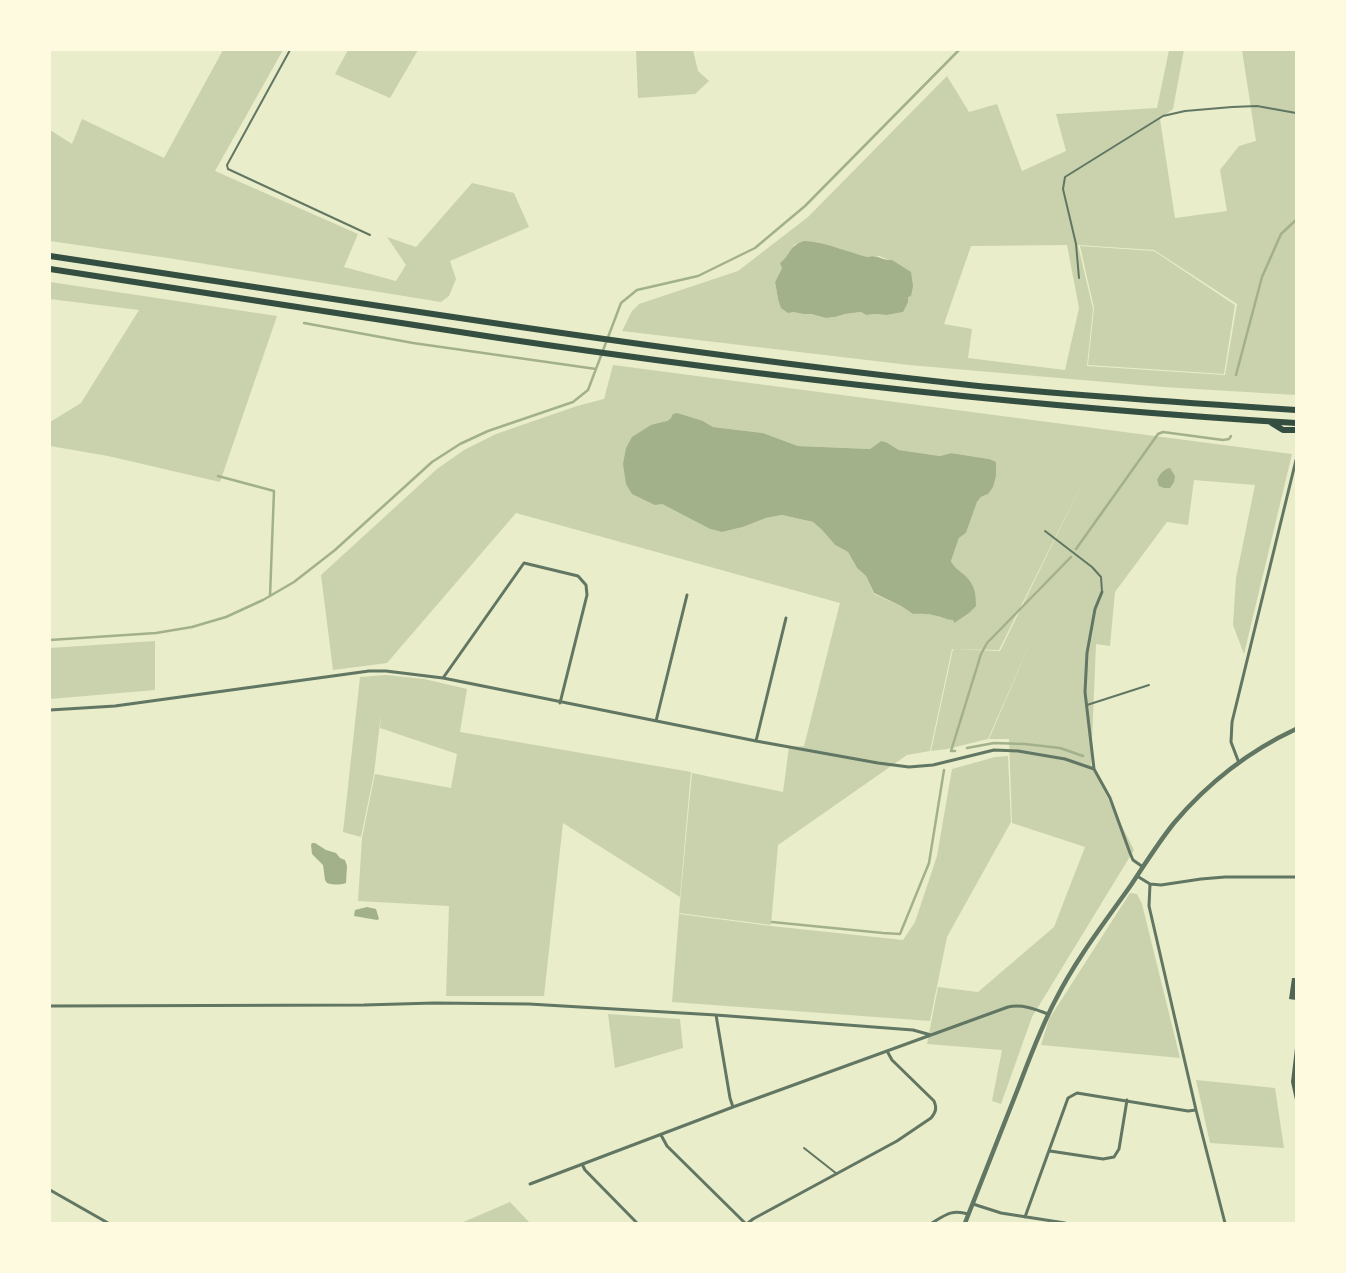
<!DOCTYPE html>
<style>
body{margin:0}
#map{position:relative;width:1346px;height:1273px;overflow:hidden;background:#e9edc9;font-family:Helvetica,sans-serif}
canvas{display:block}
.frame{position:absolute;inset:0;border:51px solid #fefae0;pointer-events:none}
</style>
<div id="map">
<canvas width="1346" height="1273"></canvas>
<div class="frame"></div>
</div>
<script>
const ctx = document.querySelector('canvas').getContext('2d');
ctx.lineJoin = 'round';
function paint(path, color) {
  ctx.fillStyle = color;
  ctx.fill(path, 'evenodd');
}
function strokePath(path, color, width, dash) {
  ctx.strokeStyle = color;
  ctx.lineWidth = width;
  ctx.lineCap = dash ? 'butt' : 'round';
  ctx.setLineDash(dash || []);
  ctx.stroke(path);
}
paint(new Path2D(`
 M 223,50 L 283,50 L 215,171 L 358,234 L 344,267 L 396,281 L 406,265 L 387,237 L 416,247 L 472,183 L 514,193 L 529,227 L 450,261 L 456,279 L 449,296 L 441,302 L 168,258 L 50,241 L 50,130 L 72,144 L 82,119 L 164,158 Z
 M 348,50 L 418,50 L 390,98 L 335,74 Z
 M 636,50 L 693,50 L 698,71 L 709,81 L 695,94 L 638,98 Z
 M 1169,50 L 1184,50 L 1173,109 L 1160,119 L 1175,218 L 1227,211 L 1220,170 L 1239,146 L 1256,141 L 1242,50 L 1296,50 L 1296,395 L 1163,387 L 909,365 L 622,331 L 632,311 L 639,304 L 738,271 L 808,217 L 947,76 L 969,112 L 997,104 L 1022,171 L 1066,151 L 1056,114 L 1157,108 ZM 795,244 L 839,248 L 850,253 L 868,257 L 879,256 L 889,260 L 903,312 L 887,315 L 875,314 L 866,315 L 861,312 L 845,314 L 835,317 L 826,318 L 811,314 L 803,314 L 793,312 L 788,312 L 778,299 L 775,282 L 782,268 L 784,261 ZM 1067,245 L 1079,308 L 1065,370 L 968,358 L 972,329 L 944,324 L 971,246 ZM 1078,245 L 1154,250 L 1237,304 L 1225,375 L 1087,366 L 1093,309 Z
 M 1080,246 L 1154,251 L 1235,305 L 1224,374 L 1088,365 L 1094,308 Z
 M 50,282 L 277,316 L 220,482 L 108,456 L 50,446 L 50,422 L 81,403 L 139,310 L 50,299 Z
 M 613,365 L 1292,454 L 1244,654 L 1233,625 L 1236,578 L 1255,485 L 1194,480 L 1188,525 L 1167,522 L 1115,592 L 1110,646 L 1096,644 L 1091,765 L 1134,850 L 1032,1017 L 1001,1104 L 992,1101 L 1002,1050 L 927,1044 L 938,987 L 978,992 L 1054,927 L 1085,847 L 1012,823 L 1009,739 L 989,739 L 1032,639 L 988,739 L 947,749 L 931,751 L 953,649 L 1000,651 L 1085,478 L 999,650 L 952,649 L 930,751 L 907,755 L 778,845 L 771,925 L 679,913 L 692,773 L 783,792 L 789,747 L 804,746 L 840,603 L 516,513 L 387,663 L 333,670 L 321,575 L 437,469 L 464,450 L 496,434 L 577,406 L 604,399 ZM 671,418 L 703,421 L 713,427 L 763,433 L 798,446 L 870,449 L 881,441 L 886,442 L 899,450 L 940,456 L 951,453 L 989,459 L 988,494 L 981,497 L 977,502 L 966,533 L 959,538 L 951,561 L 954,567 L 964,575 L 954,623 L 953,620 C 947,620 943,617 937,616 C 928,614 922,613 913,614 L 901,606 L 874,594 L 866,576 L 857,568 L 848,552 L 835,545 L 822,530 L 813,522 L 782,515 L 766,518 L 743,527 L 722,532 L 710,529 L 662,504 L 667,421 Z
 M 155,641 L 155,690 L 50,699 L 50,648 Z
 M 386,675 L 424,679 L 467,689 L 460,732 L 691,772 L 680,897 L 563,823 L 544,996 L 446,996 L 449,906 L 358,901 L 362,838 L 375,774 L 451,788 L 457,754 L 380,728 L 381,714 L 374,774 L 361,837 L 343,832 L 360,677 Z
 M 1008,756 L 1011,822 L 947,937 L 930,1021 L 672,1002 L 679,914 L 771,926 L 903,940 L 915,922 L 937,856 L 952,769 L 995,757 Z
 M 1130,893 L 1137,894 L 1142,904 L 1180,1058 L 1041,1045 L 1049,1019 Z
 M 608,1014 L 680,1019 L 683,1048 L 615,1068 Z
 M 1196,1080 L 1275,1088 L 1284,1148 L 1210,1143 Z
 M 510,1202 L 530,1223 L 461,1223 Z`), '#cad2ad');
paint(new Path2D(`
 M 804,241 C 827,242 846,252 868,257 C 877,254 883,261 892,260 L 911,272 L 913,286 L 911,296 L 908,297 L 908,302 L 903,312 L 887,315 L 875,314 L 866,315 L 861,312 L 845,314 L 835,317 L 826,318 L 811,314 L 803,314 L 793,312 L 788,313 L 781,308 L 778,299 L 775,282 L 782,268 L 780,263 C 792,254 787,247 804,241 Z
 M 677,413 L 703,421 L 713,427 L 763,433 L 798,446 L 870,449 L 881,441 L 886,442 L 899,450 L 940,456 L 951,453 L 989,459 L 996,462 L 996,476 L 993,487 L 988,494 L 981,497 L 977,502 L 966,533 L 959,538 L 951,561 C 954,567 957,569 962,573 C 974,583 976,591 976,606 L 969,613 L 954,623 L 953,620 C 948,620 946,619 941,617 C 931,614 923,613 913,614 L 901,606 L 874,593 L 866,576 L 857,568 L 848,552 L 835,545 L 822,530 L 813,522 L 782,515 L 766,518 L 743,527 L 722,532 L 710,529 L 662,504 L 655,505 L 632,494 L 626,484 L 623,464 L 626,448 L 632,437 L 651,425 L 667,421 L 671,418 L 673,414 Z
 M 1170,468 L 1175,476 L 1174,482 L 1170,488 L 1164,488 L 1159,486 L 1157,480 C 1160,474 1163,469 1170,468 Z
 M 312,843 L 315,843 L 326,850 L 336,853 L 340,858 L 345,860 L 347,866 L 346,883 C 339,885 334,885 327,883 L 325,880 L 323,865 L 312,854 L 311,845 Z
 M 367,907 L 376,909 L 379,919 L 377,920 L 354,916 L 355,910 Z`), '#a3b18a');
strokePath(new Path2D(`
 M 304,323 L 413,343 L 596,369
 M 1236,375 L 1262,277 L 1281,234 L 1296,220
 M 218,476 L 274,491 L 270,596
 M 1076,549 L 1158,434 L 1163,432 L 1223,440 L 1229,439 L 1231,436
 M 50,640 L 156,633 L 192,627 L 226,617 L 263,600 L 294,582 L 335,550 L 432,462 L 460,444 L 488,431 L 573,402 L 588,390 L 621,303 L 637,290 L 698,276 L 755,248 L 805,206 L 959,50
 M 967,748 L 994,743 L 1025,744 L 1060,748 L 1083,756
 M 955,751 L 951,751 L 981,654 L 987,643 L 1071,557
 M 772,922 L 883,933 L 900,934 L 929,863 L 944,770`), '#a3b18a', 2.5);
paint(new Path2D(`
 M 1292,978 L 1296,978 L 1296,1000 L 1289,999 Z
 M 1295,1048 L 1296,1048 L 1295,1100 L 1291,1082 Z`), '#4f6655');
strokePath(new Path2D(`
 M 290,50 L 227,165 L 228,169 L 370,235
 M 1079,278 L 1076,244 L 1063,189 L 1065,177 L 1163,116 L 1185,111 L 1232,107 L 1257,106 L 1296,113
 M 1045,531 L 1092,567 L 1101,577 L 1102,592
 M 1087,705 L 1149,685
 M 804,1148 L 837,1174`), '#617663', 2);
strokePath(new Path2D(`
 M 443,678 L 524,563 L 578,576 L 586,585 L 587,595 L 560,703
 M 50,710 L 115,706 L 369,671 L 386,671 L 443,678 L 756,741 L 878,763 L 909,767 L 933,765 L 994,750 L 1018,751 L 1065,759 L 1094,769 L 1110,798 L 1130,853 L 1133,860 L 1143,867
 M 656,721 L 687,595
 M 756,741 L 786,618
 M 1239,763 L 1231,742 L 1232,722 L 1296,460
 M 1094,769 L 1085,692 L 1087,653 L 1095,609 L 1102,592
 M 1137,876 L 1150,884 L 1161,885 L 1201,879 L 1225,877 L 1296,877
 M 1150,884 L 1149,906 L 1196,1110 L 1225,1223
 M 50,1006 L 364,1005 L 434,1003 L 529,1004 L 716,1015 L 913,1030 L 931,1035
 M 716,1015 L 730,1098 L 733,1107
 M 661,1135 L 667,1146 L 745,1223
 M 1050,1151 L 1103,1159 L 1114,1157 L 1119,1149 L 1127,1100
 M 582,1164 L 585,1170 L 637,1223
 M 530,1184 L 733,1107 L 1008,1007 C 1022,1004 1035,1009 1048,1014
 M 50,1190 L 108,1223
 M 973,1204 L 1001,1213 L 1065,1223
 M 1025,1217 L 1068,1098 L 1077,1093 L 1188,1111 L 1196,1110
 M 748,1223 L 753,1219 L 897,1141 L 931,1118 C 936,1112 937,1108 934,1101 L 892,1060 L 887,1051
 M 932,1223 C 945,1215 952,1209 968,1214`), '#617663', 3);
strokePath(new Path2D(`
 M 965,1223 C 983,1177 1001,1131 1019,1086 C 1030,1057 1041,1027 1056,999 C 1076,959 1105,922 1131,885 C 1145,864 1158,843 1174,823 C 1207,784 1249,751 1296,729`), '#617663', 4.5);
strokePath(new Path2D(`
 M 50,256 C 356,302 661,352 969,385 C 1078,396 1187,403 1296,410
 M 50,269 C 200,291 349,316 499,338 C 763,377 1029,407 1296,423
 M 1270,422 L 1283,430 L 1296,430`), '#344e41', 6);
</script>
